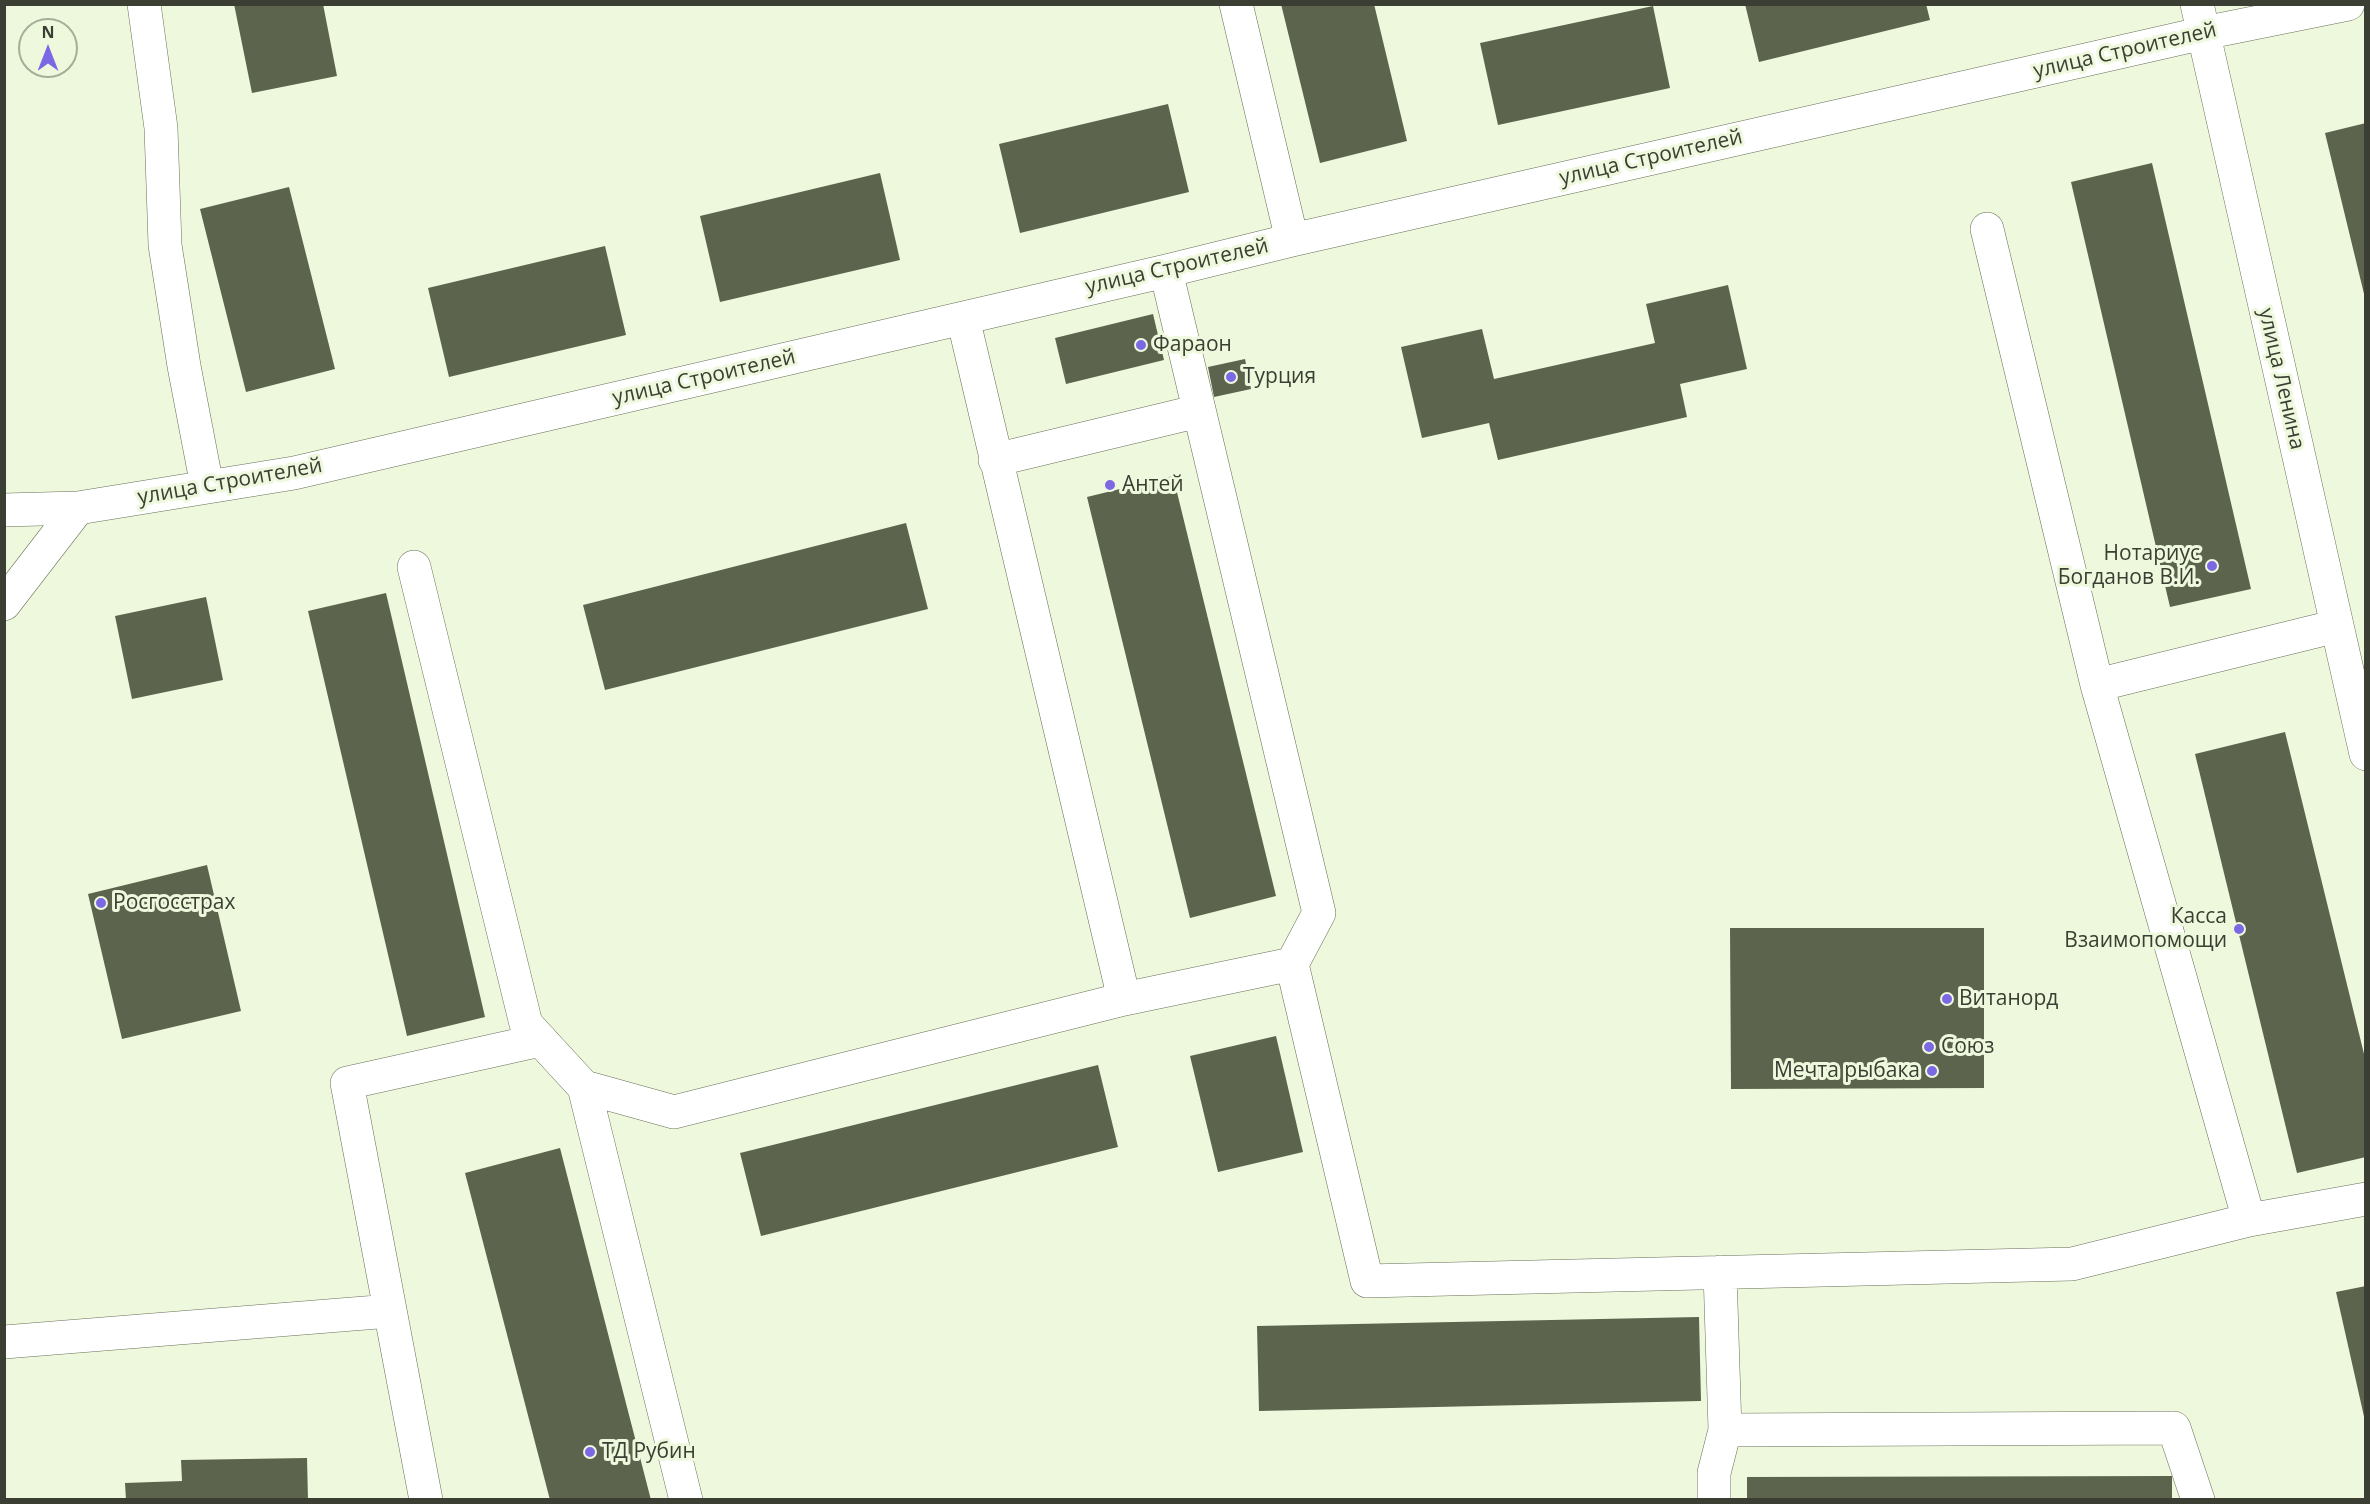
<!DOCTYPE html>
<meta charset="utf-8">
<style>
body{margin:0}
#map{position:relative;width:2370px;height:1504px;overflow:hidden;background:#eef8dd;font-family:"Open Sans",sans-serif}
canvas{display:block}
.frame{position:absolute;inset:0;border:6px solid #3a3e33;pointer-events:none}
.north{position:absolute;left:18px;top:18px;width:60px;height:60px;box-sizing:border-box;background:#eef8dd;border:2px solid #a6ae99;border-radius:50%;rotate:0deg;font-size:16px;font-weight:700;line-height:24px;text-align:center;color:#3a3e33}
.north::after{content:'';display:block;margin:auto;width:21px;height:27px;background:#7c68e3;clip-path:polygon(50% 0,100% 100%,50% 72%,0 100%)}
</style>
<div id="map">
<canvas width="2370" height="1504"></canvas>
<div class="frame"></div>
<div class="north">N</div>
</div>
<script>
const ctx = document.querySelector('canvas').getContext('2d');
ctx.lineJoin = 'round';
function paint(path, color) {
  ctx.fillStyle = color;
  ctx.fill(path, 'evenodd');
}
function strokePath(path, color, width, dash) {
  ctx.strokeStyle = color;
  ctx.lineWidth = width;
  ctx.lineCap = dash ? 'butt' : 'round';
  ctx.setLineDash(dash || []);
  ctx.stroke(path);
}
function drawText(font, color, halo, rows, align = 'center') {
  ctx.font = font + ' "Open Sans",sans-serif';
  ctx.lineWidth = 6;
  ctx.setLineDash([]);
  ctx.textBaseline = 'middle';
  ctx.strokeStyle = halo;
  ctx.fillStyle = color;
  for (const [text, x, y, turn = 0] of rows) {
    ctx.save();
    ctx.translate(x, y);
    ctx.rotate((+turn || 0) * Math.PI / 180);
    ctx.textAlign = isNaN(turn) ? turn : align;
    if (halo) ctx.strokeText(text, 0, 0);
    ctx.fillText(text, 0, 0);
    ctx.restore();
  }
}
paint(new Path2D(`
 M 234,4 L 323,4 L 337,76 L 252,93 Z
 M 1281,4 L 1374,4 L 1407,141 L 1320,163 Z
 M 1745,4 L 1926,4 L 1930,20 L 1759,62 Z
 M 1653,6 L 1670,88 L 1498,125 L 1480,43 Z
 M 1168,104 L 1189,192 L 1020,233 L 999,144 Z
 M 2366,123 L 2366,298 L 2365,298 L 2325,133 Z
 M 2152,163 L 2251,589 L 2170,607 L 2071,182 Z
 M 880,173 L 900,260 L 720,302 L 700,216 Z
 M 289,187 L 335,369 L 246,392 L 200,209 Z
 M 605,246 L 626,335 L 449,377 L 428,288 Z
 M 1728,285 L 1747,369 L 1680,384 L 1687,417 L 1498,460 L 1489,423 L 1422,438 L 1401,347 L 1482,329 L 1494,379 L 1655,343 L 1646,304 Z
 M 1153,314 L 1164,360 L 1066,384 L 1055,338 Z
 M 1245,359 L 1251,389 L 1214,397 L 1208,367 Z
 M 1173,476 L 1276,896 L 1190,918 L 1087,497 Z
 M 906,523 L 928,609 L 605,690 L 583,605 Z
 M 386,593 L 485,1017 L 407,1036 L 308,611 Z
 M 206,597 L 223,680 L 132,699 L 115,616 Z
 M 2285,732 L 2366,1062 L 2366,1157 L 2297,1173 L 2195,754 Z
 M 207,865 L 241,1011 L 122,1039 L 88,894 Z
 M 1730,928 L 1984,928 L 1984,1088 L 1731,1089 Z
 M 1276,1036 L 1303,1152 L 1218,1172 L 1190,1056 Z
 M 1098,1065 L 1118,1147 L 761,1236 L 740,1153 Z
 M 560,1148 L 651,1500 L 550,1500 L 465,1173 Z
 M 2366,1286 L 2366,1421 L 2365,1421 L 2336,1292 Z
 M 1699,1317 L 1701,1401 L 1259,1411 L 1257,1326 Z
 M 307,1458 L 308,1500 L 126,1500 L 125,1483 L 182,1481 L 181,1460 Z
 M 2172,1476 L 2172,1500 L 1747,1500 L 1747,1477 Z`), '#5c644d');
const minor = new Path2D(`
 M 144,4 L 161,128 L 165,245 L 184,366 L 207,486
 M 1236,4 L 1292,240
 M 2197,4 L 2366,754
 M 1987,229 L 2097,685 L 2249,1220
 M 1166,271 L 1319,913 L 1292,964
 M 995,460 L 1199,411
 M 4,510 L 78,508 L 294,473 L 1166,271 L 1292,240 L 2204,33 L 2348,4
 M 414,567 L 526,1024 L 584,1087
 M 4,604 L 78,508
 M 2097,685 L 2337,626
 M 1124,999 L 1292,964 L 1367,1281 L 2072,1264 L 2249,1220 L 2366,1199
 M 1720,1272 L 1725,1430 L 2174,1428 L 2198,1500
 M 4,1342 L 390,1311
 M 426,1500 L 347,1083 L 541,1040
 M 686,1500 L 584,1087 L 674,1112 L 1124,999 L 963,318
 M 1714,1500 L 1714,1473 L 1725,1430`);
strokePath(minor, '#687059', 34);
strokePath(minor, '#fff', 33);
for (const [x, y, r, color] of [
 [1141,345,6,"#7c68e3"],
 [1231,377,6,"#7c68e3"],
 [1110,485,6,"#7c68e3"],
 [2212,566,6,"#7c68e3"],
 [101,903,6,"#7c68e3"],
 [2239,929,6,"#7c68e3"],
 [1947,999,6,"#7c68e3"],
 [1929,1047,6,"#7c68e3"],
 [1932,1071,6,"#7c68e3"],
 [590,1452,6,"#7c68e3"]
]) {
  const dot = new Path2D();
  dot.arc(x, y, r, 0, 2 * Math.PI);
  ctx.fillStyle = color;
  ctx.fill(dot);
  strokePath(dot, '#eef8dd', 2);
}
drawText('21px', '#3a3e33', '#eef8dd', [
 ["улица Строителей",2125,51,-13],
 ["улица Строителей",1651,158,-13],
 ["улица Строителей",1177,267,-13],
 ["улица Строителей",704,378,-13],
 ["улица Ленина",2281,379,77],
 ["улица Строителей",230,482,-10]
]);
drawText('21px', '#3a3e33', '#eef8dd', [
 ["Фараон",1153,345],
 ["Турция",1243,377],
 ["Антей",1122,485],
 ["Нотариус",2200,554,"right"],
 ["Богданов В.И.",2200,578,"right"],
 ["Росгосстрах",113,903],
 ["Касса",2227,917,"right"],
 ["Взаимопомощи",2227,941,"right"],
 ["Витанорд",1959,999],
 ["Союз",1941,1047],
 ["Мечта рыбака",1920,1071,"right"],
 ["ТД Рубин",602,1452]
], 'left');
</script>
